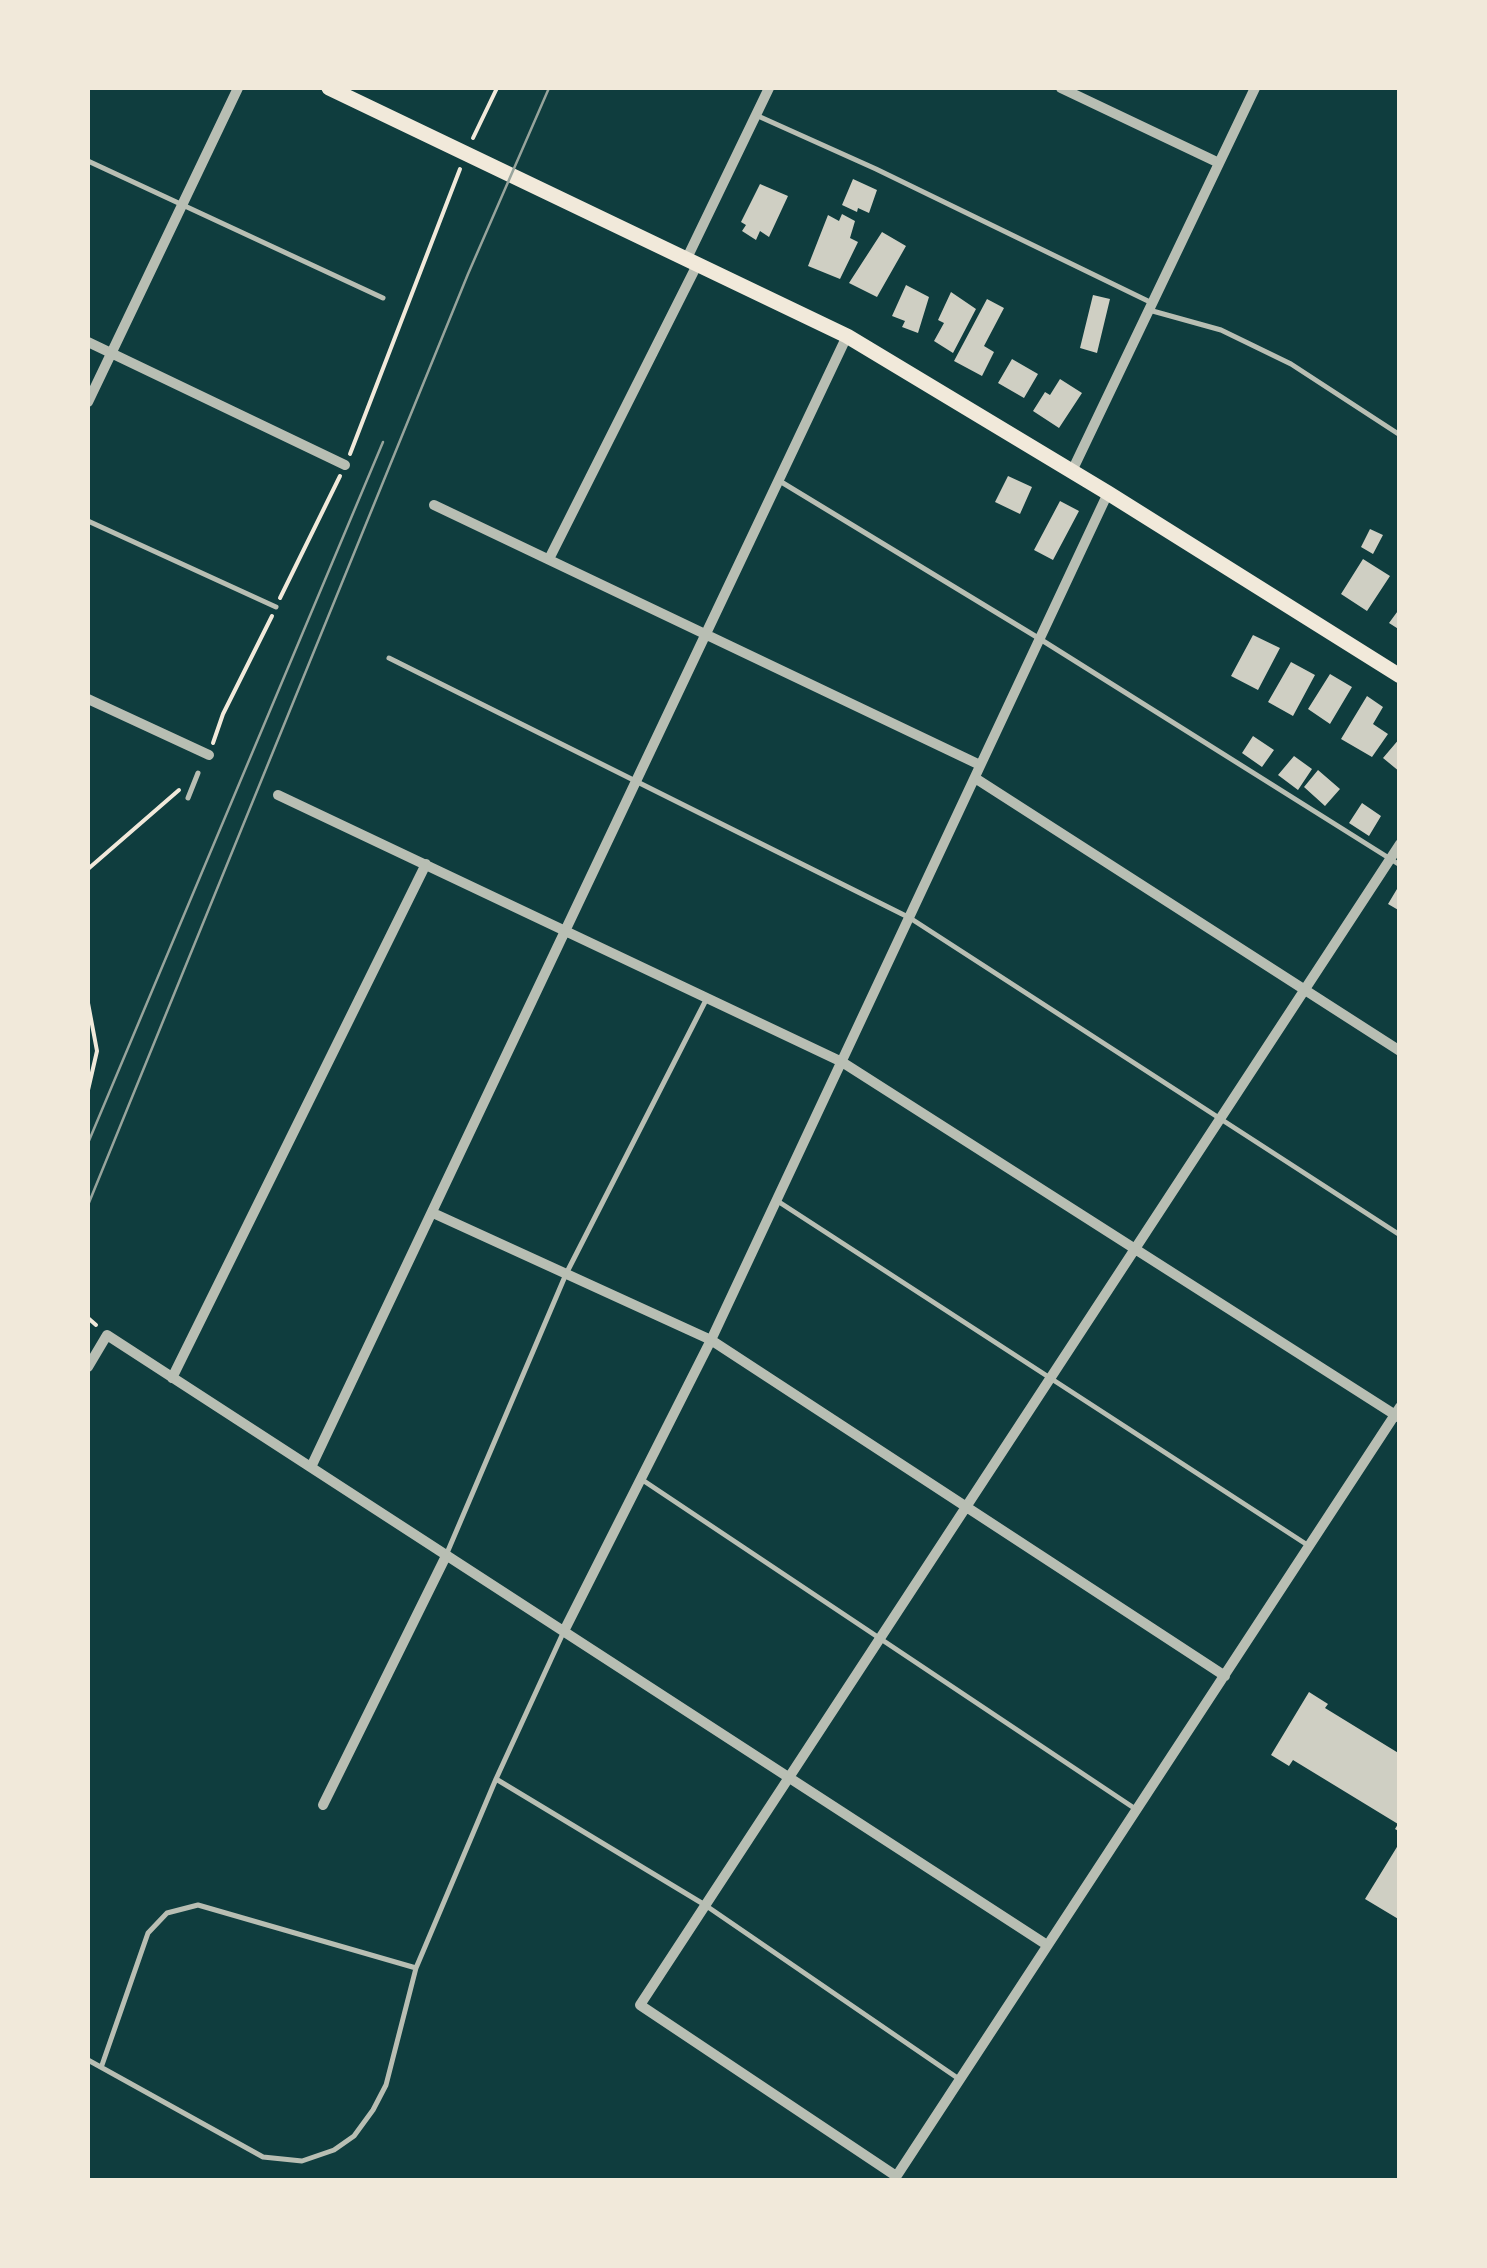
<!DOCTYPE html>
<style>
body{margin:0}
#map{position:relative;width:1487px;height:2268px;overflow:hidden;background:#0f3d3e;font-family:Georgia,serif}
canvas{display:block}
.frame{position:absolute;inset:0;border:90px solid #f1e9da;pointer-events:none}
</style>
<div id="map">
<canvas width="1487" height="2268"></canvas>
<div class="frame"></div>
</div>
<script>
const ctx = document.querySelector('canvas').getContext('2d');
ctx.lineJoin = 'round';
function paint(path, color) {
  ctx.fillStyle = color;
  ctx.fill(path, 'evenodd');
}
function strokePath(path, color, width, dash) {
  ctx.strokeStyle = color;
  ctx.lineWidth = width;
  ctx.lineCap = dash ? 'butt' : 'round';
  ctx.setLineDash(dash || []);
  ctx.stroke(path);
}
paint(new Path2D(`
 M 853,179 L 877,190 L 869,213 L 858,208 L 857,212 L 842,205 Z
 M 760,184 L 788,196 L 769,237 L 760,231 L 756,240 L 742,231 L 746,225 L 741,222 Z
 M 842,214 L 855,221 L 850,238 L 858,242 L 840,279 L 808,266 L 828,215 L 839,221 Z
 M 882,232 L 906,246 L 877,297 L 849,283 Z
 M 906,285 L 929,297 L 918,333 L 902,327 L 905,321 L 892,316 Z
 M 951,292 L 976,309 L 953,353 L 934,341 L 944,323 L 938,320 Z
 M 1093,295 L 1110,299 L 1097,353 L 1080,348 Z
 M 987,299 L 1004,308 L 984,346 L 994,352 L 982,376 L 954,361 Z
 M 1012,359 L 1038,374 L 1024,398 L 998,383 Z
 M 1060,379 L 1082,393 L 1059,428 L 1033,411 L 1045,392 L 1050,395 Z
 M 1008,476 L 1032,487 L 1020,514 L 995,502 Z
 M 1060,501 L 1079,511 L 1053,560 L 1034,550 Z
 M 1370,529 L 1383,535 L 1373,554 L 1361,547 Z
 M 1363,559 L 1390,576 L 1367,611 L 1341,594 Z
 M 1400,608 L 1400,630 L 1389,623 Z
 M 1253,635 L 1280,648 L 1258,690 L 1231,676 Z
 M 1291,662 L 1315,675 L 1293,716 L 1268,702 Z
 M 1330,674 L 1352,687 L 1330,724 L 1308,709 Z
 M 1367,696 L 1383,707 L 1373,724 L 1388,734 L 1372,757 L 1341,739 Z
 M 1253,736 L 1274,750 L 1262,767 L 1242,753 Z
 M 1400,738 L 1400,772 L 1383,758 Z
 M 1294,756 L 1312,769 L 1298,790 L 1278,775 Z
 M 1318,770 L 1340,789 L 1325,806 L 1304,787 Z
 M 1362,803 L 1381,816 L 1369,836 L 1349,823 Z
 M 1400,884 L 1400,911 L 1388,904 Z
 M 1309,1692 L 1328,1704 L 1325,1708 L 1400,1754 L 1400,1832 L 1395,1829 L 1398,1824 L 1293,1760 L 1289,1766 L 1271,1755 Z
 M 1400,1842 L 1400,1920 L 1365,1899 Z`), '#cfcfc3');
strokePath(new Path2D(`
 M 473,138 L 497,88
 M 350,454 L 460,169
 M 280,598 L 340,476
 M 213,743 L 223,714 L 272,616
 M 88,869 L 179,790
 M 88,1003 L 97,1051 L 88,1090
 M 88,1318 L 96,1325`), '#f1e9da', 4);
strokePath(new Path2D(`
 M 758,116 L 876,169 L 1150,302
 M 88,161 L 383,298
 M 1149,310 L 1221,330 L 1291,364 L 1400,435
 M 778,480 L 1040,639 L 1400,865
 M 88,521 L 276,607
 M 389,658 L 910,918 L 1400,1235
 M 188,798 L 198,773
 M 779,1202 L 1309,1546
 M 641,1479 L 1134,1808
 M 447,1553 L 566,1274 L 707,998
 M 496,1779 L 705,1905 L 959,2079
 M 88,2060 L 263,2157 L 302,2161 L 334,2150 L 354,2136 L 373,2110 L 386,2085 L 416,1968 L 496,1779 L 564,1631
 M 102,2065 L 148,1933 L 167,1913 L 198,1905 L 416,1968`), '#b8beb3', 5);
strokePath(new Path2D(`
 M 1061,88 L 1219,163
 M 687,258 L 769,88
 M 88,342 L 345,465
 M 88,402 L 238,88
 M 1072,471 L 1255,88
 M 434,505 L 980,765
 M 549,559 L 698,263
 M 88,699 L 209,755
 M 975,778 L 1400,1051
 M 278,795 L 842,1062 L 1400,1418
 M 433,1213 L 711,1340 L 1225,1676
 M 88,1367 L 107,1335 L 1047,1945
 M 172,1378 L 426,864
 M 311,1467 L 847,336
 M 564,1631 L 711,1340 L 1108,493
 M 323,1805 L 446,1556
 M 896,2176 L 640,2005 L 1400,844
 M 894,2180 L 1400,1407`), '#b8beb3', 10);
strokePath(new Path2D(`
 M 329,88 L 847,336 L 1108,493 L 1400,676`), '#f1e9da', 15);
strokePath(new Path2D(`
 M 88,1143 L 383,442
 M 88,1205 L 468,274 L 549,88`), '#97a49c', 2.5);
</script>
